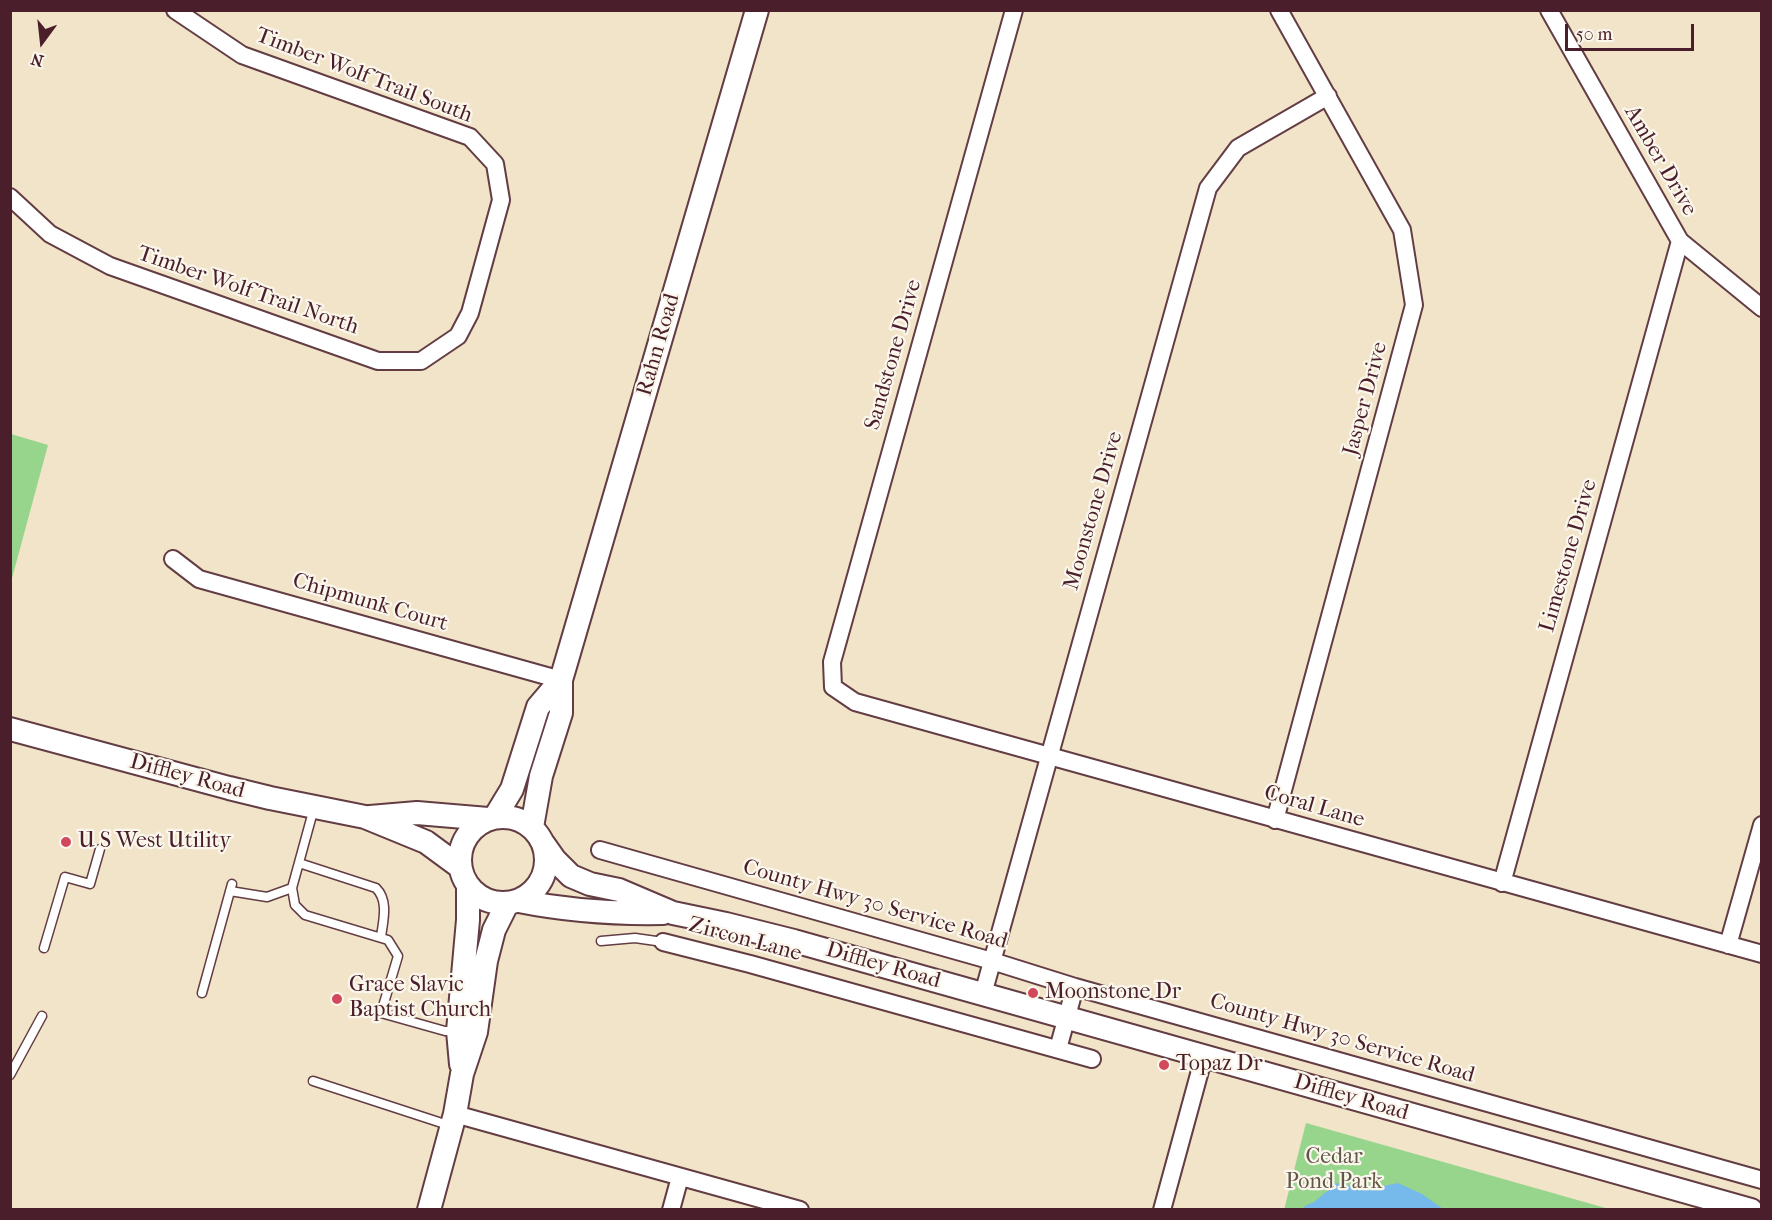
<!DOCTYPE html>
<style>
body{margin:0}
#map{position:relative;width:1772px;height:1220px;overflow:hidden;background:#f1e4c9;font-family:"IM FELL French Canon",serif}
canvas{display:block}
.frame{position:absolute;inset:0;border:12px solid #4a1f2b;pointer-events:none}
.north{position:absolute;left:12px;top:12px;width:60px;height:60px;-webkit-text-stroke:4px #fbf7ec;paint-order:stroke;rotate:195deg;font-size:16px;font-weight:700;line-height:24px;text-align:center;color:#4a1f2b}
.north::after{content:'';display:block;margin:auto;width:21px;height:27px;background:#4a1f2b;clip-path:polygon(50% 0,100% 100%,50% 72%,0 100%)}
.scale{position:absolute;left:1565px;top:24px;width:129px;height:27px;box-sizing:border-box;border:3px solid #4a1f2b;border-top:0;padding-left:8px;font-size:18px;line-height:21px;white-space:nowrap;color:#4a1f2b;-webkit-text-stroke:4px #fbf7ec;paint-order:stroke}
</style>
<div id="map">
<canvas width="1772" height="1220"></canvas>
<div class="frame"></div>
<div class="north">N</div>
<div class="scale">50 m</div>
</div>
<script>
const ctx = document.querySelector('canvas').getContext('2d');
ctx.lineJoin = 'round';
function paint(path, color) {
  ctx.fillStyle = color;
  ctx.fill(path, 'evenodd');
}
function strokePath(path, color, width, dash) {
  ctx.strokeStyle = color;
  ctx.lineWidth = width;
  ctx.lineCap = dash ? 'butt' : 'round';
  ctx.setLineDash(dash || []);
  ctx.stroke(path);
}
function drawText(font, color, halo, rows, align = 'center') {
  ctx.font = font + ' "IM FELL French Canon",serif';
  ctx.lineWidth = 4.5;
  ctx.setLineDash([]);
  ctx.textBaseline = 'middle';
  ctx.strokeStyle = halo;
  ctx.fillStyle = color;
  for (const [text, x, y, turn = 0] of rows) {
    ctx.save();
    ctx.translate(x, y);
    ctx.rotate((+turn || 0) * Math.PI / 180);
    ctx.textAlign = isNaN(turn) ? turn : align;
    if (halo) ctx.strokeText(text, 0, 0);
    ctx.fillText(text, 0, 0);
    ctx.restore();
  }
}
paint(new Path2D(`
 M 11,434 L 48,445 L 11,582 L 10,434 Z
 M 1306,1123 L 1609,1209 L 1284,1210 Z`), '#96d58b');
paint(new Path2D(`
 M 1337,1183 L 1368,1189 L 1398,1183 L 1422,1194 L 1443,1209 L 1303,1209 L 1305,1206 L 1314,1202 Z`), '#76b9eb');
const lane = new Path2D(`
 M 314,808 L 292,888 L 295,905 L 305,915 L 388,940 L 398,956 L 381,1013 L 445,1031 L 458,1031
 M 299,863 L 376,888 C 389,901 383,921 381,937
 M 230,891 L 267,897 L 292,888
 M 601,941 L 635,938 L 663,942
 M 44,948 L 65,877 L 90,884 L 100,849
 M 202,993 L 232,884
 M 10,1075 L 42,1016
 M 313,1081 L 451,1126`);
const street = new Path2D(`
 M 1014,10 L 832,662 L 833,687 L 855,702 L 1762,954
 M 1549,10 L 1680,241 L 1762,308
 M 10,197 L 50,234 L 110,266 L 378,361 L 421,361 L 458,336 L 470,313 L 501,200 L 495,164 L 470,137 L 242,55 L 175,10
 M 173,559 L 199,579 L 561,680
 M 1275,820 L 1414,305 L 1402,230 L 1279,10
 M 600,850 L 992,961 L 1075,987 L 1762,1180
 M 1502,883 L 1680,241
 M 663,942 L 750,964 L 1092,1059
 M 1728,945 L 1762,825
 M 983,994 L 1208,188 L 1238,148 L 1328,96
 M 1058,1049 L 1075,987
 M 455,1114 L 800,1210
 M 671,1210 L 680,1177
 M 1162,1210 L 1204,1056`);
const secondary = new Path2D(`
 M 10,729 L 229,788 L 270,798 L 365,817 L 426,842 L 460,867
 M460 860a43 43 0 1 1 86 0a43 43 0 1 1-86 0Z
 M 370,817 L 417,813 L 488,819
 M 495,817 L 512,789 L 538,707 L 561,680
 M 532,827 L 541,776 L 561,713 L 561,680 L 757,10
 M 543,843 L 555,860 L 571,876 L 590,884 L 619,890 L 673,913 L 726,924 L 794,941 L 1751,1210
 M 519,901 C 569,911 612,914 663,913
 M 461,1064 L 458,1031 L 468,920 L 468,887
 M 429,1210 L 455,1114 L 462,1074 L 476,1032 L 486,961 L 494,930 L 507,904`);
strokePath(lane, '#633d43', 11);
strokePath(street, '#633d43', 20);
strokePath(secondary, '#633d43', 26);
strokePath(lane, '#fff', 8);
strokePath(street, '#fff', 16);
strokePath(secondary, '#fff', 22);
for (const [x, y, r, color] of [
 [66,842,6,"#d1495b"],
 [1033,993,6,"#d1495b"],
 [337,999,6,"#d1495b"],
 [1164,1065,6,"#d1495b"]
]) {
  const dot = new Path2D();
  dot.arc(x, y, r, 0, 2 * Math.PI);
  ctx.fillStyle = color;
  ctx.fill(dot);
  strokePath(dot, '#fbf7ec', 2);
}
drawText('22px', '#4a1f2b', '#fbf7ec', [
 ["Timber Wolf Trail South",364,76,21],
 ["Amber Drive",1660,161,60],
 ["Timber Wolf Trail North",248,291,19],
 ["Rahn Road",659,345,-74],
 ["Sandstone Drive",894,355,-74],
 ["Jasper Drive",1366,399,-75],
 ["Moonstone Drive",1094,511,-74],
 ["Limestone Drive",1569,556,-74],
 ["Chipmunk Court",370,603,16],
 ["Diffley Road",187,777,15],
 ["Coral Lane",1314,807,16],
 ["County Hwy 30 Service Road",875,905,16],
 ["Zircon Lane",745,940,15],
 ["Diffley Road",883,966,16],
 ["County Hwy 30 Service Road",1342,1039,16],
 ["Diffley Road",1351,1098,16]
]);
drawText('22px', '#4a1f2b', '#fbf7ec', [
 ["U S West Utility",78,842],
 ["Grace Slavic",349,986],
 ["Baptist Church",349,1011],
 ["Moonstone Dr",1045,993],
 ["Topaz Dr",1176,1065]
], 'left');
drawText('22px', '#615648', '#fbf7ec', [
 ["Cedar",1334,1158],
 ["Pond Park",1334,1183]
]);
</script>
